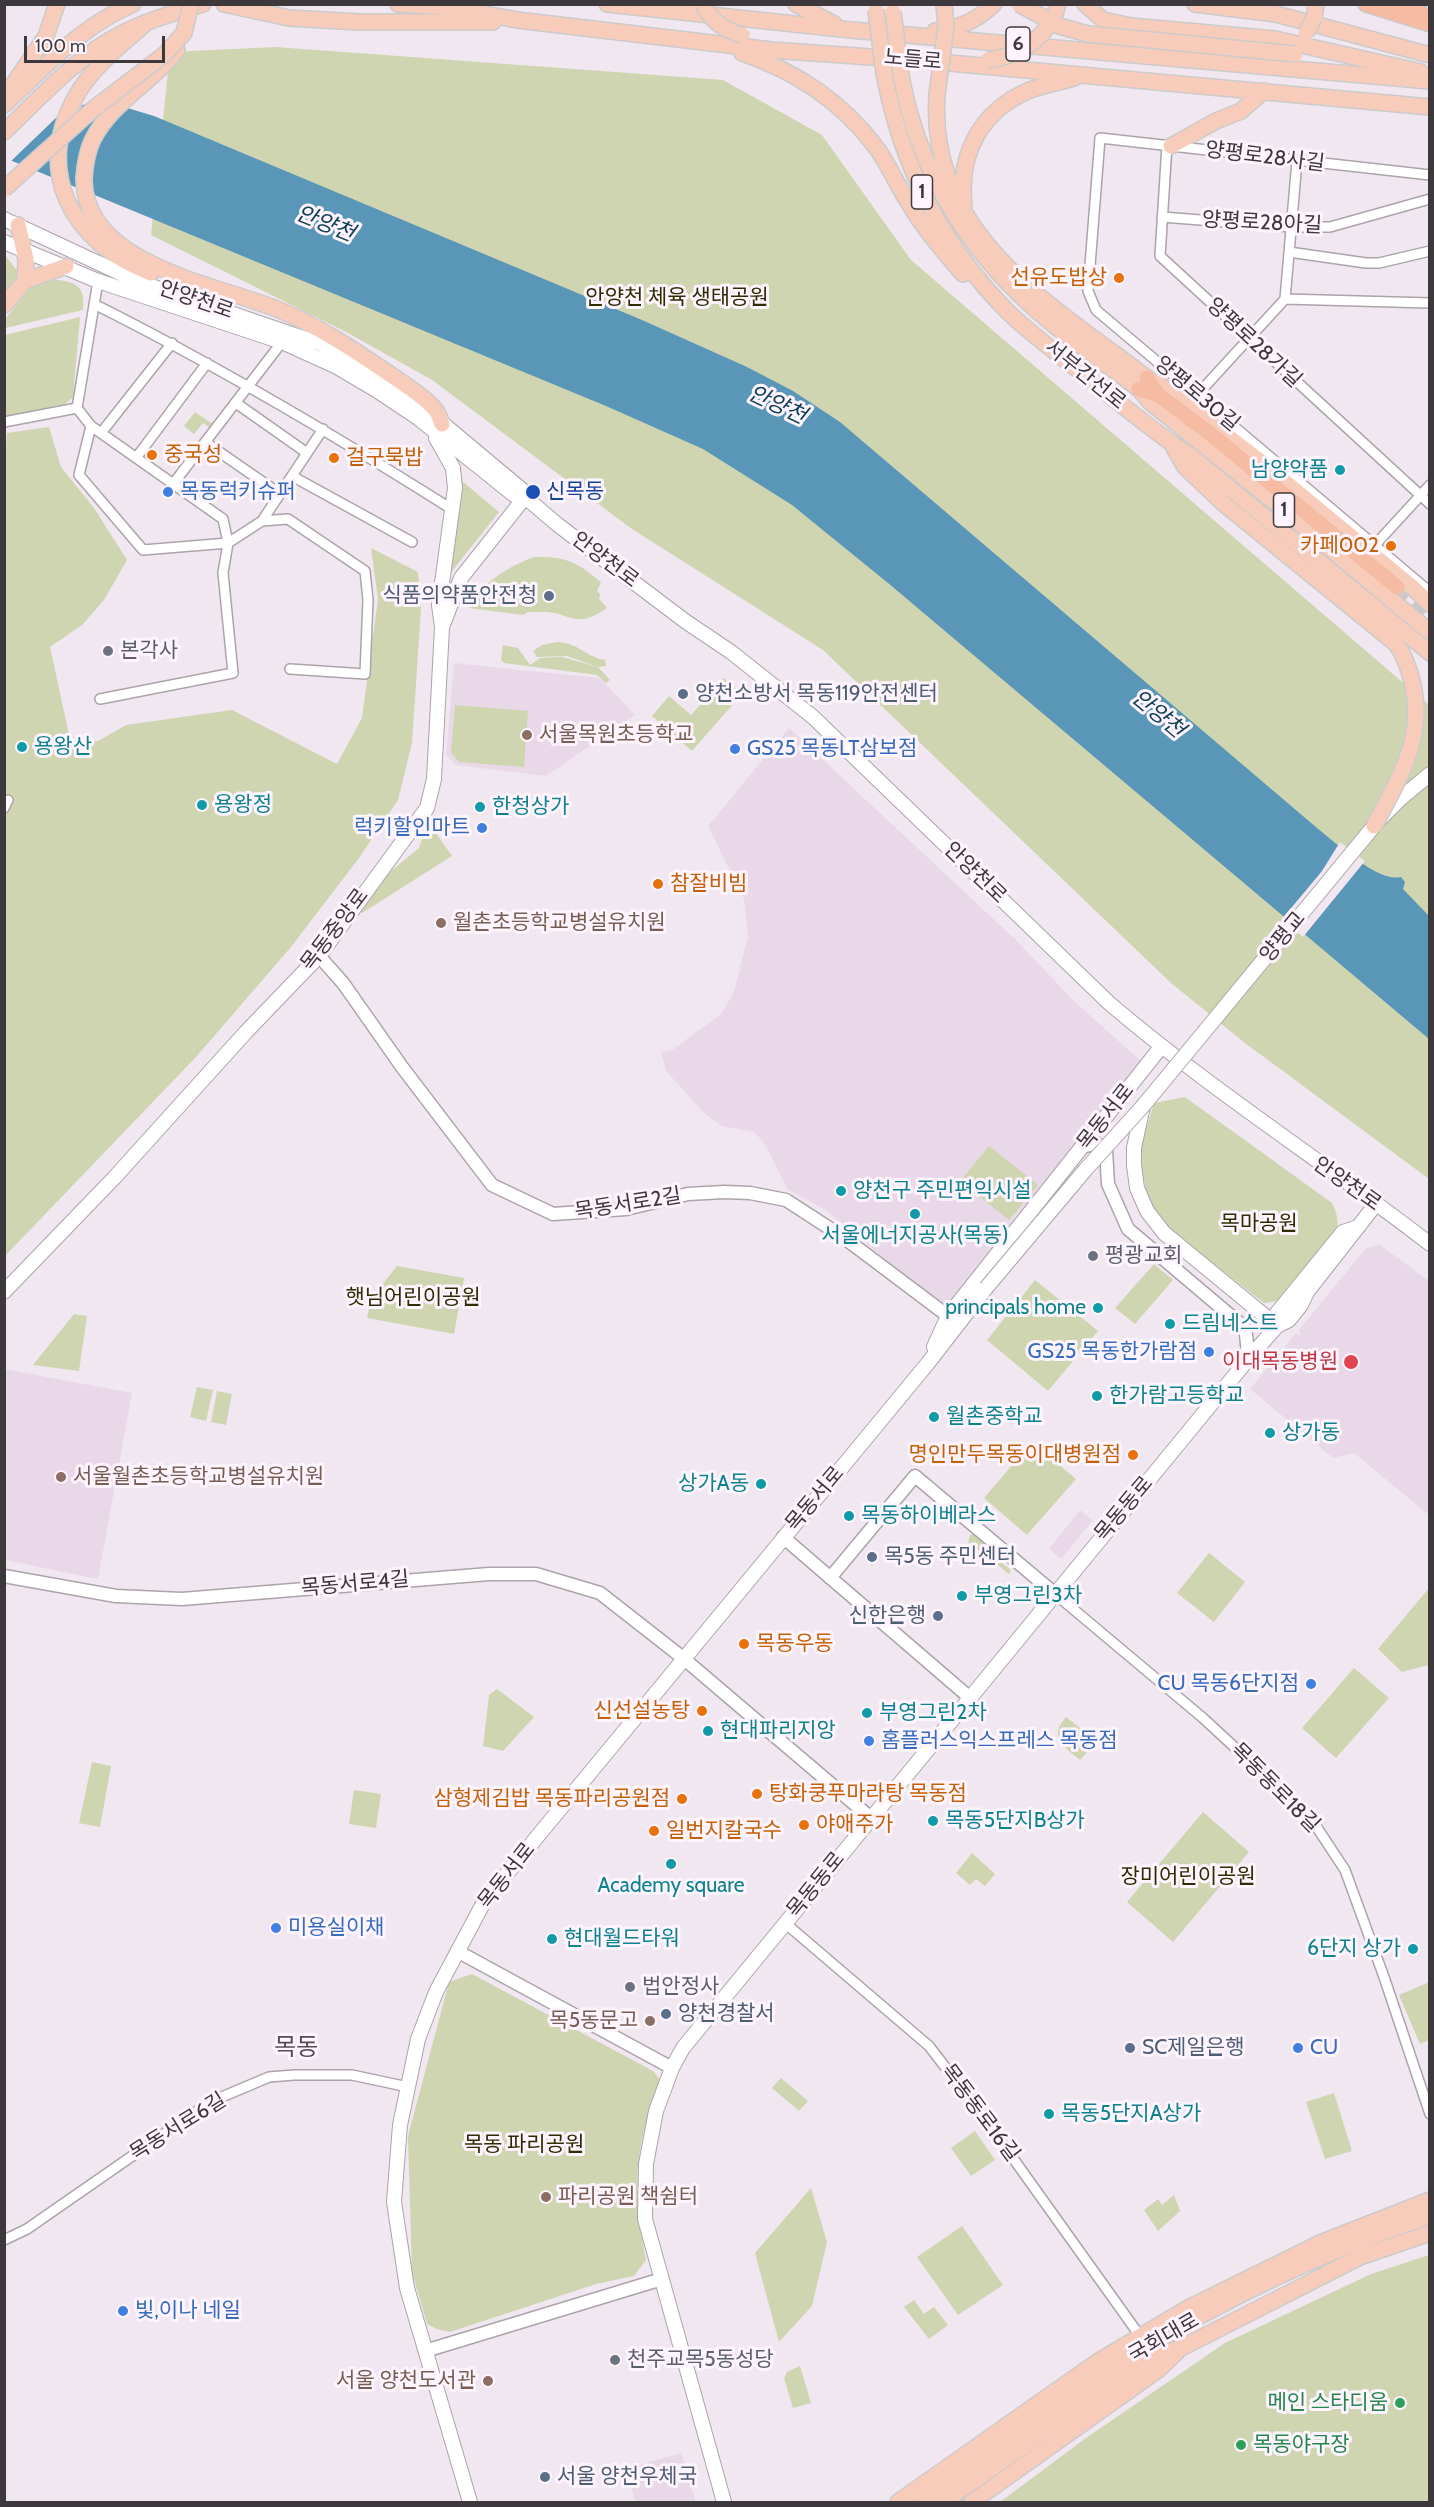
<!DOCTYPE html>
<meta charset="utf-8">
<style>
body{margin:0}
#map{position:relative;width:1434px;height:2507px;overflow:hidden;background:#f1e7f0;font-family:Cabin,sans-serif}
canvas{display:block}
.frame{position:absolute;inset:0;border:6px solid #3c383c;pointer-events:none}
.scale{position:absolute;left:24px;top:36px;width:141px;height:27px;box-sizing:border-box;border:3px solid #3c383c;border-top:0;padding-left:8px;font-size:18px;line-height:21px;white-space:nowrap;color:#3c383c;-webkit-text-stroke:4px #fef4fd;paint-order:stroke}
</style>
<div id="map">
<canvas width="1434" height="2507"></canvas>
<div class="frame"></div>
<div class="scale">100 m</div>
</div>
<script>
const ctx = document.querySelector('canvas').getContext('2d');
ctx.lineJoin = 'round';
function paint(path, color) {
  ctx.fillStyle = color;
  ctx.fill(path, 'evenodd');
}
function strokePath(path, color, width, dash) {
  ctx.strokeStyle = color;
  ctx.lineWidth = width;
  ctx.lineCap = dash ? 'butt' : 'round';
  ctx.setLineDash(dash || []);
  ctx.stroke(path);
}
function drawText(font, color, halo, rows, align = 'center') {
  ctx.font = font + ' Cabin,"Noto Sans KR",sans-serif';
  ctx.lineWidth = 6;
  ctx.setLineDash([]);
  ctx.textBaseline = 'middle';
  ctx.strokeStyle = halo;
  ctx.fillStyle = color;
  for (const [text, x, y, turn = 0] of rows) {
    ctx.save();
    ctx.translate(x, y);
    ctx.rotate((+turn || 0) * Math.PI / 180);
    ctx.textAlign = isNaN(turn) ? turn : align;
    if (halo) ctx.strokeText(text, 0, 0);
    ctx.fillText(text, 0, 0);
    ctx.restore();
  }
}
paint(new Path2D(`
 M 454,663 L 600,678 L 635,715 L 546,776 L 456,765 L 446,755 Z
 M 789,728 L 1017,941 L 1075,1002 L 1141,1061 L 1143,1075 L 954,1302 L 940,1304 L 824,1209 L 787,1189 L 767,1148 L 755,1132 L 722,1126 L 705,1114 L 666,1071 L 661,1052 L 672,1050 L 721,1014 L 734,992 L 748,936 L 744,899 L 708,826 Z
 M 1380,1245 L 1429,1281 L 1429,1515 L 1354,1453 L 1333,1458 L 1250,1389 L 1296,1333 L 1299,1335 L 1301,1334 L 1298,1331 L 1366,1248 Z
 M 5,1369 L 132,1393 L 98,1579 L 5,1560 Z
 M 1080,1510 L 1093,1520 L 1061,1559 L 1049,1549 Z
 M 681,2453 L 696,2502 L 636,2502 L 625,2469 Z`), '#e9d9e8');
paint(new Path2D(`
 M 276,47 L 723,80 L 822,135 L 911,260 L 1429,705 L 1429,1179 L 1245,1043 L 1171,983 L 823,650 L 632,529 L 432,380 L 350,334 L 151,235 L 170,52 Z
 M 5,255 L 25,281 L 5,305 Z
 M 48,279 C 72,281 86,282 83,310 L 5,328 L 5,319 L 31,287 Z
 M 80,317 L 73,397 L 63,406 L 5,416 L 5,335 Z
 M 195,412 L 214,425 L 211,429 L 203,423 L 194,434 L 184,426 Z
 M 49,427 L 61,467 L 94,508 L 127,560 L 104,600 L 82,625 L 50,647 L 71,744 L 98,741 L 126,725 L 232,710 L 337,764 L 362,718 L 378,599 L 371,548 L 418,572 L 421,608 L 412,743 L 398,800 L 359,858 L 291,947 L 196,1057 L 5,1256 L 5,457 L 7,433 Z
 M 462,481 L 499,512 L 449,575 L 449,565 Z
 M 534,557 C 566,556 577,562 601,582 L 597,591 L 600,594 L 599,599 L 607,608 C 590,619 581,623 562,615 C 553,611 538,612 528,612 L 523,615 L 469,608 C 481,583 509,566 534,557 Z
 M 557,642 C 579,643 586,657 605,660 L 606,666 L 598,667 L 610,680 L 606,683 L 597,675 L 504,663 L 501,660 L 503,645 L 518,648 L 530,665 L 540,658 L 562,657 L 598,667 L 567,656 L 537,657 L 533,651 L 542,645 Z
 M 724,678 L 742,694 L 692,751 L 652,716 L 669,696 L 691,715 Z
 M 455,705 L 528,711 L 524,767 L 459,762 L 451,752 Z
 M 428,822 L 452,856 L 362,913 L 357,906 L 380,880 L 419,848 Z
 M 1185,1097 L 1332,1203 C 1338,1215 1339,1223 1336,1237 L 1284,1300 L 1264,1303 L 1170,1230 L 1157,1214 L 1147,1193 L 1142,1172 L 1140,1149 L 1154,1103 Z
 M 989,1146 L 1038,1185 L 1009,1220 L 960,1181 Z
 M 1154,1264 L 1173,1280 L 1135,1324 L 1115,1308 Z
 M 397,1266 L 464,1278 L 454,1334 L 367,1318 L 371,1299 Z
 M 1035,1280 L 1098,1331 L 1048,1391 L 987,1340 Z
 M 74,1314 L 87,1316 L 79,1371 L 33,1365 Z
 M 197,1387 L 213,1390 L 206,1421 L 190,1417 Z
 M 217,1391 L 232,1394 L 226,1425 L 211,1422 Z
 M 1032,1442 L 1076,1479 L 1027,1535 L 984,1498 Z
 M 974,1534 L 1001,1556 L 1002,1563 L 1011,1570 L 1009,1574 L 968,1542 L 970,1535 Z
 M 1209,1553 L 1245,1582 L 1214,1622 L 1177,1593 Z
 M 1429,1588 L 1429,1665 L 1402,1672 L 1378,1649 Z
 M 1354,1668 L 1389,1698 L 1336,1758 L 1302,1728 Z
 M 497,1689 L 534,1717 L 503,1751 L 483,1746 L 489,1695 Z
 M 1066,1717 L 1097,1741 L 1080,1760 C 1064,1747 1048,1737 1066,1717 Z
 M 92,1762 L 111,1766 L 100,1827 L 79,1823 Z
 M 354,1790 L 381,1794 L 376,1828 L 349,1824 Z
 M 1203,1812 L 1249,1852 L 1173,1942 L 1127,1902 Z
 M 972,1853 L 995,1874 L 985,1886 L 976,1879 L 970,1885 L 956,1873 Z
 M 472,1974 L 653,2071 L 661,2081 C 655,2100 646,2119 642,2139 C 633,2180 638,2219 646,2260 L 634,2276 L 596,2284 L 450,2332 L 437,2329 L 427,2324 L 412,2272 L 408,2136 L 449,1982 Z
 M 1429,1982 L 1429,2040 L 1420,2044 L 1399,1995 Z
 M 781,2078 L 808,2101 L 799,2111 L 772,2088 Z
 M 1334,2093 L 1352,2151 L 1325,2159 L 1306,2102 Z
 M 975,2131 L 995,2160 L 971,2176 L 951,2148 Z
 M 811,2188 L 827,2242 L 812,2306 L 779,2342 L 755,2253 Z
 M 1174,2195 L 1180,2211 L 1158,2231 L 1144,2210 L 1158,2199 L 1162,2205 Z
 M 962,2226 L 1003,2285 L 958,2315 L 917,2257 Z
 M 1429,2255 L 1429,2502 L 1000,2502 L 1086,2438 L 1225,2343 L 1371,2274 Z
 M 914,2300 L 924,2314 L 934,2307 L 948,2325 L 929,2339 L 904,2307 Z
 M 800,2366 L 811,2403 L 793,2408 L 784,2378 L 787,2372 Z`), '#cfd5b0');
paint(new Path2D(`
 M 4,77 L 34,94 L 79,106 L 94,102 L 124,107 L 154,116 L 642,320 L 747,367 L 793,391 L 840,422 L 1317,828 C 1335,842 1378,883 1401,877 L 1405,882 L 1403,889 L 1429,916 L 1429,1039 L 888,583 L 792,505 L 703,449 L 606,406 L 5,158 Z`), '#5996b8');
paint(new Path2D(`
 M 4,74 L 35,91 L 79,103 L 84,102 L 75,118 L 59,115 L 9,163 L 4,162 Z
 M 1340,842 L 1365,861 L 1303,937 L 1282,919 L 1322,871 Z`), '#f1e7f0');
strokePath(new Path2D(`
 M 1397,587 L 1430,616
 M 957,2502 L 1001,2471`), '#cdc4cc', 15, [15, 8]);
const minor = new Path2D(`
 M 1167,145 L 1160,256 L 1430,504
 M 1430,175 L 1100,138 L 1088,291 L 1096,310 L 1430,592
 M 1162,217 L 1291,227 L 1330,227 L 1430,199
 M 1289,252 L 1366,263 L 1379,263 L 1430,251
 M 98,281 L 77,408 L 91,426 L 223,519 L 228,543 L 223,573 L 233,673 L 100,699
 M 1285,299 L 1430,303
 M 94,304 C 218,366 336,436 453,510
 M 1198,394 L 1285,299 L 1297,161
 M 236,403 L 307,453
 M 4,422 L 77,408
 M 91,426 L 79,475 L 143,550 L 228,543 L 262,521 L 288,519 L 365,571 L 368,600 L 365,674 L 290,669
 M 101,433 L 172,343
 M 205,442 L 280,494
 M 136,458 L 207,363
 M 292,476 L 412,542
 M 173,484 L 282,342
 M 262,521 L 323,429
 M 1375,545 L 1430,485
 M 4,808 L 8,800
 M 1054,1593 L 1203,1718 L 1310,1817 L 1345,1870 L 1384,1977 L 1430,2114
 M 785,1923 L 929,2046 L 985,2119 L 1140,2336
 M 4,2240 L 27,2229 L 210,2102 L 269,2077 L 294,2075 L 352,2075 L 408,2087`);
const tertiary = new Path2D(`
 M 319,956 L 343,983 L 402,1067 L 492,1185 L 553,1214 L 626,1209 L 688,1194 L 724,1192 L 750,1193 L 786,1200 L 843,1237 L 948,1316
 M 1081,1147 L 1095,1144 L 1102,1146 L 1106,1150 L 1108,1184 L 1128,1229 L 1244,1327 C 1248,1337 1246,1348 1249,1358
 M 783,1537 L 969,1697
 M 4,1576 L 116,1596 L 182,1599 L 489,1574 L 536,1574 L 600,1593 L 683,1658 L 871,1818
 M 830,1578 L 915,1476 L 1054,1593
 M 457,1951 L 672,2068
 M 425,2351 L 662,2279`);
const secondary = new Path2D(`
 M 4,219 L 137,281 L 321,344 L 361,366 L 423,407 L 521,489 L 525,497 L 558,525 L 685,621 L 731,652 L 813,717 L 1109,1003 C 1211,1090 1324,1162 1430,1244
 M 4,242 L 98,281 L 282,342 L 337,367 L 376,390 L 418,418 L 514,495 L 520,496
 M 436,438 L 453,468 L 455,488 L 439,605 L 442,627
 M 1380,819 L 1401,798 L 1430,774
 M 1143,1106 L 1134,1148 L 1134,1165 L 1137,1188 L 1147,1211 L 1164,1233 L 1277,1326
 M 4,1292 L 114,1178 L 246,1032 L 319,956 L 427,808 L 434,779 L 442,627 L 461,578 L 525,497
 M 1277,1326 L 1277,1313 L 1343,1232 L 1358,1227
 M 934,1347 L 948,1316 L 1161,1047
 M 470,2502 L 407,2288 L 394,2202 L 400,2125 L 418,2039 L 436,1992 L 485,1900 L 928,1363 L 986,1288
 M 724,2502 L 645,2219 L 646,2164 L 656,2111 L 672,2068 L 683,2048 L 1249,1358 L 1277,1326 L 1289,1320 L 1301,1305 L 1307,1292 L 1376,1204`);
const primary = new Path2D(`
 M 224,4 L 289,18 L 359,22 L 493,22
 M 398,4 L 448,7 L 517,20 L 771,50 L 928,61 L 1430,107
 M 607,4 L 851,30 L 1430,81
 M 796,4 L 834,24
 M 1085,4 L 1103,20 L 1131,26 L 1275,39 L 1421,72
 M 1195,4 L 1276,14 L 1430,55
 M 1054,17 L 1058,4
 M 1314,18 L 1316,4
 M 147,22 C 124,43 96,64 79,91 C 31,169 71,243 151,273
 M 935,31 C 958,29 978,20 994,4
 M 177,50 C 153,82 112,102 93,139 C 87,151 85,164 84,178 C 83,264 214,284 277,309 C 319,326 357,352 394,377 C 407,386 423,396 434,408 C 438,412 440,419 442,424
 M 742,53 C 795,71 841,101 875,146 C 889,164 897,186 910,205 C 925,230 944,252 963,274
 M 884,73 C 901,165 943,247 1009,313 C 1033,336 1061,356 1087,377 C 1121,404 1155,433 1192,457 L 1430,653
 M 901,75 C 916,160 959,237 1021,296 C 1057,331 1100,359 1139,389 L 1151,403 L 1268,497 L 1430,632
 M 937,94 C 927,236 1051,304 1147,378 L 1163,387 L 1261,462 L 1412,587 L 1430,604
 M 6,95 L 46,36 L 57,4
 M 4,105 C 45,67 81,26 133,4
 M 4,132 C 39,99 78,55 121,34 C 147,20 175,13 203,4
 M 1171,146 L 1216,121 L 1241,111 L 1264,91
 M 964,204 C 958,153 982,110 1030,90 C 1044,85 1060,82 1074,78
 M 18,225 L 26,259 L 25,281
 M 4,305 L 25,281 L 66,266
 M 1174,448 L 1185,467 L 1224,504 L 1395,643 L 1401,651
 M 898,2502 L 1097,2362 L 1188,2308 L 1320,2243 L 1430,2200
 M 923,2502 C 990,2455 1056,2402 1127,2359 C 1221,2300 1324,2251 1430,2216
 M 943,2502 L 1150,2359 L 1183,2347 L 1360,2257 L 1430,2233
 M 972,2502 L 1158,2370 L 1177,2352`);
const trunk = new Path2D(`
 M 1366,4 L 1430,24
 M 1401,4 L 1428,17
 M 1147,378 L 1157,394
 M 1139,389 L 1157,394 L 1208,432 L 1397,587`);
strokePath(minor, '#aca3ab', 12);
strokePath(tertiary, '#aca3ab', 15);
strokePath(secondary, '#aca3ab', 16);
strokePath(primary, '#cccbcc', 18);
strokePath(trunk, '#cccbcc', 18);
strokePath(minor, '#fff', 9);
strokePath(tertiary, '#fff', 12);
strokePath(secondary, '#fff', 14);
strokePath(primary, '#f8ccba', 15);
strokePath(trunk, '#f6bba3', 15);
const secondaryBridge = new Path2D(`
 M 986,1288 L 1086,1169 L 1143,1106 L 1374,826`);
const primaryBridge = new Path2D(`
 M 703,4 C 712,22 724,30 742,35
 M 1019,4 L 1059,26 L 1088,34 L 1295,54
 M 876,10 L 884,73
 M 893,12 L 901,75
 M 1306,33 L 1314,18
 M 988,60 C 1016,57 1040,42 1054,17
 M 937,94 L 946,27 L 944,4
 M 4,189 L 92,110 L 164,55 L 184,33 L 191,4
 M 1374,826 C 1407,765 1434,719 1401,651`);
strokePath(secondaryBridge, '#aca3ab', 16, []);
strokePath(primaryBridge, '#cccbcc', 18, []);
strokePath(secondaryBridge, '#fff', 14);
strokePath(primaryBridge, '#f8ccba', 15);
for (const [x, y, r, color] of [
 [1119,278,6,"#e8710a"],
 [152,455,6,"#e8710a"],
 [334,458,6,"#e8710a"],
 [1340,470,6,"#0f9aa8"],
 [168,492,6,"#3f7fe0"],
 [533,492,8,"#1a4fb4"],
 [1391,546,6,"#e8710a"],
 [549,596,6,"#5c6f8a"],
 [108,651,6,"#6b7280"],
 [683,694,6,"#5c6f8a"],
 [527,735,6,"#8d6e63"],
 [22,747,6,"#0f9aa8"],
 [735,749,6,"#3f7fe0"],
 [202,805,6,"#0f9aa8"],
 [480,807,6,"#0f9aa8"],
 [482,828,6,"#3f7fe0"],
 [658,884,6,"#e8710a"],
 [441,923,6,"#8d6e63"],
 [841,1191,6,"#0f9aa8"],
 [915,1214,6,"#0f9aa8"],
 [1093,1256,6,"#6b7280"],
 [1098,1308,6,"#0f9aa8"],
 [1170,1324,6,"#0f9aa8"],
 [1209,1352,6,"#3f7fe0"],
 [1351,1362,8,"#e0444e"],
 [1097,1396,6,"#0f9aa8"],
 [934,1417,6,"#0f9aa8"],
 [1270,1433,6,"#0f9aa8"],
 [1133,1455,6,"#e8710a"],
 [61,1477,6,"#8d6e63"],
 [761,1484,6,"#0f9aa8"],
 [849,1516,6,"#0f9aa8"],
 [872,1557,6,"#5c6f8a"],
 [962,1596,6,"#0f9aa8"],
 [938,1616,6,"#5c6f8a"],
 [744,1644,6,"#e8710a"],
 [1311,1684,6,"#3f7fe0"],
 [702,1711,6,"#e8710a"],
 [867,1713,6,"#0f9aa8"],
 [708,1731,6,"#0f9aa8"],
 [869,1741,6,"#3f7fe0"],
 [757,1794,6,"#e8710a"],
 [682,1799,6,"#e8710a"],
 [933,1821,6,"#0f9aa8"],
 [804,1825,6,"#e8710a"],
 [654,1831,6,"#e8710a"],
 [671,1864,6,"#0f9aa8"],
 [276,1928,6,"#3f7fe0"],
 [552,1939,6,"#0f9aa8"],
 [1413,1949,6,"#0f9aa8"],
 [630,1987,6,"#6b7280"],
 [666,2014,6,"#5c6f8a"],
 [650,2021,6,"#8d6e63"],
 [1130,2048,6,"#5c6f8a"],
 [1298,2048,6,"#3f7fe0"],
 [1049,2114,6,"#0f9aa8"],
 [546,2197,6,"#8d6e63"],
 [123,2311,6,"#3f7fe0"],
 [615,2360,6,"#6b7280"],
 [488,2381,6,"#8d6e63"],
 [1400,2403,6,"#2e9e5b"],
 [1241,2445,6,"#2e9e5b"],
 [545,2477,6,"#5c6f8a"]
]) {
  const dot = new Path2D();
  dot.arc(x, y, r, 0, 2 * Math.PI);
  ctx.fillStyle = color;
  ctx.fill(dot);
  strokePath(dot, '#fef4fd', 2);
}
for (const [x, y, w] of [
 [1018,44,24],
 [922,192,21],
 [1284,510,21]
]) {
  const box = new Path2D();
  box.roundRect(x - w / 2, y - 17, w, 34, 4.5);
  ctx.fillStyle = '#fef4fd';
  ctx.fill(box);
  strokePath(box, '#3c383c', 1.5);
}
drawText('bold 20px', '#3c383c', null, [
 ["6",1018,44],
 ["1",922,192],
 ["1",1284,510]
]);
drawText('21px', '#3c383c', '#fef4fd', [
 ["노들로",913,60,5],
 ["양평로28사길",1265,157,7],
 ["양평로28아길",1262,223,3],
 ["안양천로",196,300,19],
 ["양평로28가길",1254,343,43],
 ["서부간선로",1085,375,39],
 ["양평로30길",1197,394,40],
 ["안양천로",605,560,37],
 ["안양천로",975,873,44],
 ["목동중앙로",335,930,-53],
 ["양평교",1283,937,-51],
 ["목동서로",1106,1117,-52],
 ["안양천로",1347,1184,35],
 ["목동서로2길",628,1204,-9],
 ["목동서로",815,1499,-50],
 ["목동동로",1124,1509,-50],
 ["목동서로4길",355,1584,-5],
 ["목동동로18길",1275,1788,45],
 ["목동서로",507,1876,-52],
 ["목동동로",816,1885,-51],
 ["목동동로16길",980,2113,53],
 ["목동서로6길",178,2127,-32],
 ["국회대로",1164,2338,-30]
]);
drawText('21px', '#c56008', '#fef4fd', [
 ["선유도밥상",1107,278,"right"],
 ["중국성",164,455],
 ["걸구묵밥",346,458],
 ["카페002",1379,546,"right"],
 ["참잘비빔",670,884],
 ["명인만두목동이대병원점",1121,1455,"right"],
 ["목동우동",756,1644],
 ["신선설농탕",690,1711,"right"],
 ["탕화쿵푸마라탕 목동점",769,1794],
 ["삼형제김밥 목동파리공원점",670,1799,"right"],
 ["야애주가",816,1825],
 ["일번지칼국수",666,1831]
], 'left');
drawText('21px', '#2a2e00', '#fef4fd', [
 ["안양천 체육 생태공원",677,298],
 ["목마공원",1259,1224],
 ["햇님어린이공원",413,1298],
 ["장미어린이공원",1188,1877],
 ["목동 파리공원",524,2145]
]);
drawText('21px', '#0d838f', '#fef4fd', [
 ["남양약품",1328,470,"right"],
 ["용왕산",34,747],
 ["용왕정",214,805],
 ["한청상가",492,807],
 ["양천구 주민편익시설",853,1191],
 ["서울에너지공사(목동)",915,1236,"center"],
 ["principals home",1086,1308,"right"],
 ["드림네스트",1182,1324],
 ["한가람고등학교",1109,1396],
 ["월촌중학교",946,1417],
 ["상가동",1282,1433],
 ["상가A동",749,1484,"right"],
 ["목동하이베라스",861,1516],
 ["부영그린3차",974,1596],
 ["부영그린2차",879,1713],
 ["현대파리지앙",720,1731],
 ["목동5단지B상가",945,1821],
 ["Academy square",671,1886,"center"],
 ["현대월드타워",564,1939],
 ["6단지 상가",1401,1949,"right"],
 ["목동5단지A상가",1061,2114]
], 'left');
drawText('21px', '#366cbe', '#fef4fd', [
 ["목동럭키슈퍼",180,492],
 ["GS25 목동LT삼보점",747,749],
 ["럭키할인마트",470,828,"right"],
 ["GS25 목동한가람점",1197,1352,"right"],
 ["CU 목동6단지점",1299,1684,"right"],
 ["홈플러스익스프레스 목동점",881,1741],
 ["미용실이채",288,1928],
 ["CU",1310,2048],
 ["빛,이나 네일",135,2311]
], 'left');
drawText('21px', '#164399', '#fef4fd', [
 ["신목동",546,492]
], 'left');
drawText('21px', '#4e5e75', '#fef4fd', [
 ["식품의약품안전청",537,596,"right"],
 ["양천소방서 목동119안전센터",695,694],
 ["목5동 주민센터",884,1557],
 ["신한은행",926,1616,"right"],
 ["양천경찰서",678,2014],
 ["SC제일은행",1142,2048],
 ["서울 양천우체국",557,2477]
], 'left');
drawText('21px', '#5b616d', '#fef4fd', [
 ["본각사",120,651],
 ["평광교회",1105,1256],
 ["법안정사",642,1987],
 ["천주교목5동성당",627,2360]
], 'left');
drawText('21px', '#785e54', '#fef4fd', [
 ["서울목원초등학교",539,735],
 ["월촌초등학교병설유치원",453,923],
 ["서울월촌초등학교병설유치원",73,1477],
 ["목5동문고",638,2021,"right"],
 ["파리공원 책쉼터",558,2197],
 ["서울 양천도서관",476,2381,"right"]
], 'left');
drawText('21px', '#be3a42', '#fef4fd', [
 ["이대목동병원",1338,1362]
], 'right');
drawText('21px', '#27864d', '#fef4fd', [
 ["메인 스타디움",1388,2403],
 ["목동야구장",1253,2445,"left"]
], 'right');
drawText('italic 22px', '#0f415a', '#fef4fd', [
 ["안양천",325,224,22],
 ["안양천",777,405,25],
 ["안양천",1158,714,40]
]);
drawText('24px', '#554d55', '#fef4fd', [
 ["목동",296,2048]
]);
</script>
